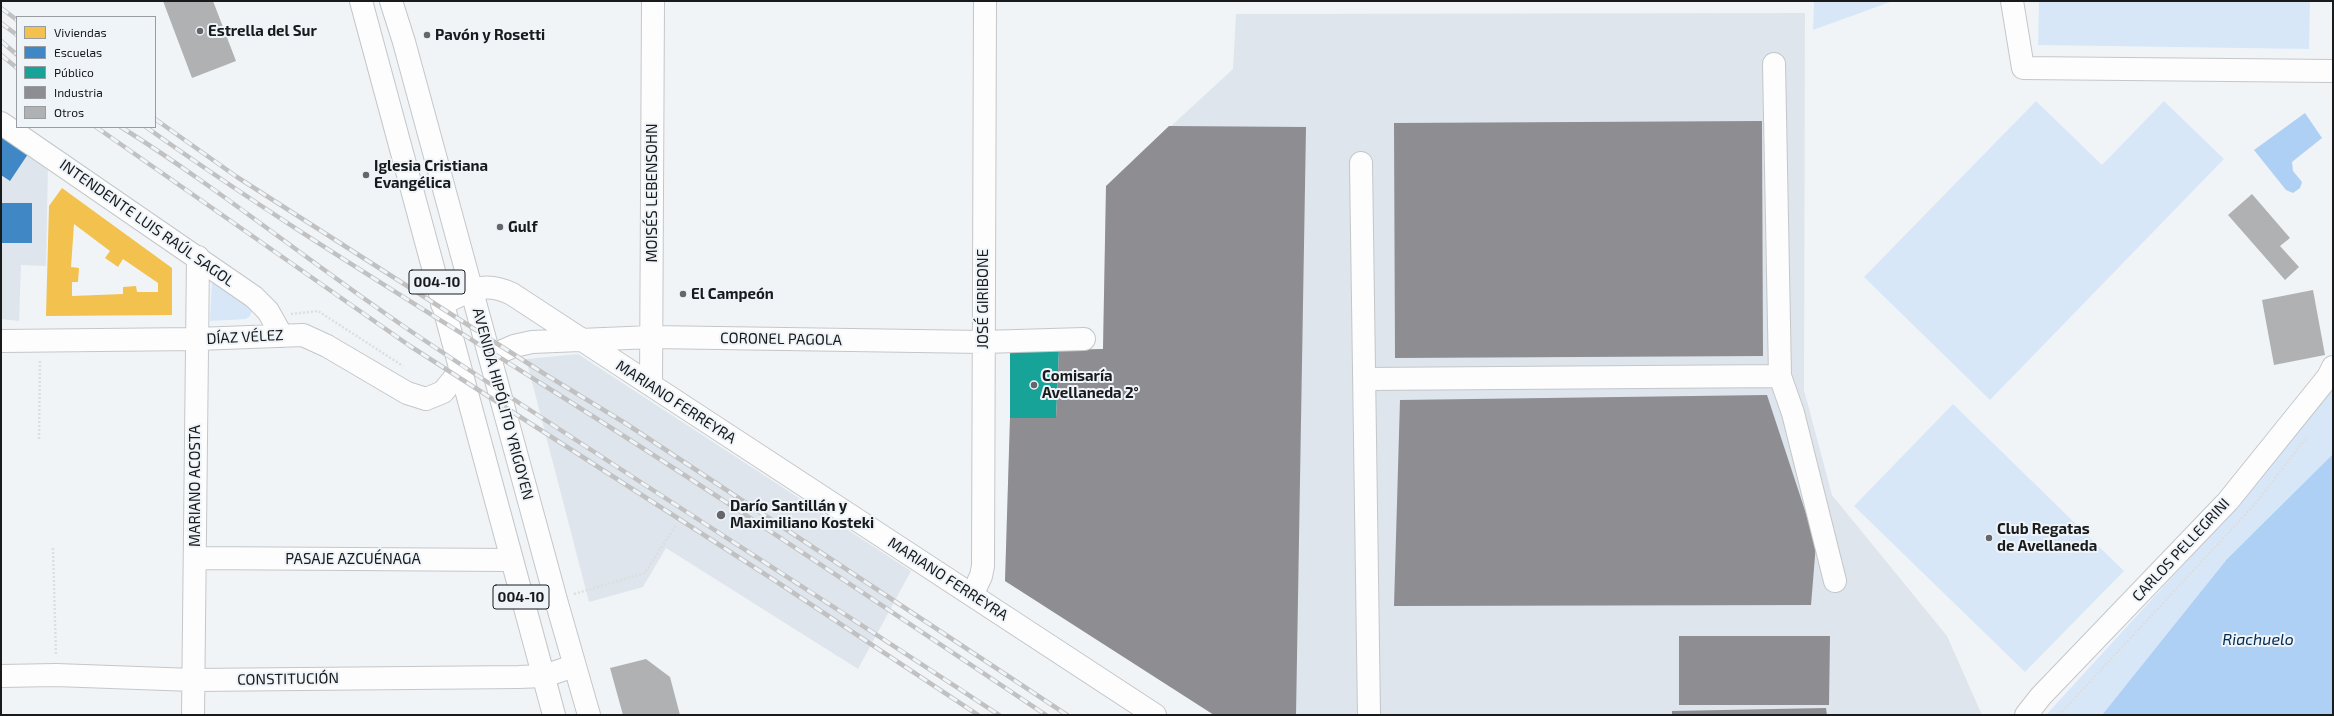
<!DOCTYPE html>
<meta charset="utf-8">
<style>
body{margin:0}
#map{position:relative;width:2334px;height:716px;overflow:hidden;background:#f1f4f7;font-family:"Exo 2",sans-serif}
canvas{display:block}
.frame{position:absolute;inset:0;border:2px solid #181a1c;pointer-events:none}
.legend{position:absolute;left:16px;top:16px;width:140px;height:112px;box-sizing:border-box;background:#eff4f9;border:1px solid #999da1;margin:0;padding:5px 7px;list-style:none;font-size:12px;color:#181a1c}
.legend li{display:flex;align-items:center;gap:8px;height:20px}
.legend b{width:20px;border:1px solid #999da1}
</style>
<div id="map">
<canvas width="2334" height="716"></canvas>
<div class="frame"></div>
<ul class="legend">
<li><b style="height:11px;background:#f2c14e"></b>Viviendas</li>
<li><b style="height:11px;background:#3f88c5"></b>Escuelas</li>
<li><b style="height:11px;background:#17a398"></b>Público</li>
<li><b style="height:11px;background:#8d8d92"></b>Industria</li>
<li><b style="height:11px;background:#afb1b3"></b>Otros</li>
</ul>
</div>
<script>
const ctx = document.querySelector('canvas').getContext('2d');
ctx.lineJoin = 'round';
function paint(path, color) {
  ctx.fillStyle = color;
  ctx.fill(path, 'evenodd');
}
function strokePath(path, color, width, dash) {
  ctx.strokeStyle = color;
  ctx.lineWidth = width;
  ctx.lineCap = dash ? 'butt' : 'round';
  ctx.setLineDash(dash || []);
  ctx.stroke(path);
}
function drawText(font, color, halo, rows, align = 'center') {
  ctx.font = font + ' "Exo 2",sans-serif';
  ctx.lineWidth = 4;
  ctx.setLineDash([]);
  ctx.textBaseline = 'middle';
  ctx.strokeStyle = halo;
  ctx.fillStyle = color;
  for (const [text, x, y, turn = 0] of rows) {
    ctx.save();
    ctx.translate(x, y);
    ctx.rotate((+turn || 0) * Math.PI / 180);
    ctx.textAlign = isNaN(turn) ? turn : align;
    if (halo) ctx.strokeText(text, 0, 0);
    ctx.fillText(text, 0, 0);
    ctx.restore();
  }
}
paint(new Path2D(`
 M 1805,13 L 1804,390 L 1832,495 L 1947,636 L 1982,715 L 1214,715 L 1005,581 L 1010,418 L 1055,418 L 1059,350 L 1103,349 L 1106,186 L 1233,69 L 1236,14 Z
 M 1,132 L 48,163 L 46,266 L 21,265 L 19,321 L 1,319 Z
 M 578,354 L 911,571 L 858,669 L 666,548 L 643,587 L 589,602 L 526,359 Z`), '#dee5ec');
paint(new Path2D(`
 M 1814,1 L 1893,1 L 1813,30 Z
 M 2039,1 L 2310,1 L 2309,49 L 2038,45 Z
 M 2036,101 L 2102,165 L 2164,101 L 2224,159 L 1990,400 L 1864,277 Z
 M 212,278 L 249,307 L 252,311 L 250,316 L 246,319 L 210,321 Z
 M 2333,384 L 2333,454 L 2227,559 L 2102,715 L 2046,715 L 2248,494 Z
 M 1953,404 L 2124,571 L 2025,672 L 1854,506 Z`), '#d8e7f8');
paint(new Path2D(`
 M 2305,113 L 2322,138 L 2292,162 L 2293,171 L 2302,182 L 2300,188 L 2293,193 L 2286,190 L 2254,150 Z
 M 2333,454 L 2333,715 L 2102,715 L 2227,559 Z`), '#add0f4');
paint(new Path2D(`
 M 62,188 L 172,268 L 172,315 L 46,316 L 49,206 ZM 74,224 L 110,251 L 105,258 L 118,267 L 123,259 L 158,283 L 158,292 L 137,292 L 136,286 L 123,287 L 123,294 L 72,296 L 72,282 L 78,282 L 79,268 L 71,267 Z`), '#f2c14e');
paint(new Path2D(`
 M 1,132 L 30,151 L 10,181 L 1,175 Z
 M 1,203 L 32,203 L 32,243 L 1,243 Z`), '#3f88c5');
paint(new Path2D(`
 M 1059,350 L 1056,418 L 1010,418 L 1010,352 Z`), '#17a398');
paint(new Path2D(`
 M 1762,121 L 1763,356 L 1395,358 L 1394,123 Z
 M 1169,126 L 1306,127 L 1296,715 L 1214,715 L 1005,581 L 1010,418 L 1056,418 L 1059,350 L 1103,349 L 1106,186 Z
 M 1767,395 L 1816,544 L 1811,605 L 1394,606 L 1400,400 Z
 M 1679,636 L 1830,636 L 1829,705 L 1679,705 Z
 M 1826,708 L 1827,715 L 1672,715 L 1672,711 Z`), '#8d8d92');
paint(new Path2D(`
 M 163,1 L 213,1 L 236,61 L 192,78 Z
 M 2252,194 L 2290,238 L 2280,246 L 2299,267 L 2285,280 L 2228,215 Z
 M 2313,290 L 2325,355 L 2274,365 L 2262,300 Z
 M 646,659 L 670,677 L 680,715 L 623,715 L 610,668 Z`), '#afb1b3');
const minor = new Path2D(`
 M 2012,1 L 2023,68 L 2333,71
 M 1,123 L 254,297 L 268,311 L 282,336
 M 1361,163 L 1369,715
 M 442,304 C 469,291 483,280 512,294 L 1155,715
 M 1,341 L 197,339 L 303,335 L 327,346 L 407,393 L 426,399 L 443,392 L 460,371
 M 491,356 L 514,346 L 532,342 L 652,337 L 983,342 L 1084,339
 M 1780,376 L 1793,413 L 1835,581
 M 1366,379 L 1780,376 L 1774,64
 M 651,385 L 653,1
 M 195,558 L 511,560
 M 972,595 L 981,576 L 983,566 L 985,1
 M 1,676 L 56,675 L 193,680 L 519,677 L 544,676 L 574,666
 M 193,715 L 198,257
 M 2026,715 L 2041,696 L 2228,501 L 2328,377 L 2333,367`);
const major = new Path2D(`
 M 361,1 L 554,715
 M 391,1 L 404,42 L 556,600 L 589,715`);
strokePath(minor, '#c4c7c9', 24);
strokePath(major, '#c4c7c9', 24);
strokePath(new Path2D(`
 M 291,314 L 318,311 L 403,366
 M 39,439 L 40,360
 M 53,548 L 56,656
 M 574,594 L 645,573 L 676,525
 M 2059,715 L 2255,504 L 2307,437`), '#dddedf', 2.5, [2, 2]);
strokePath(minor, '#fdfdfe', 22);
strokePath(major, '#fdfdfe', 22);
const rail = new Path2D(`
 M 1,8 L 17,20
 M 1,23 L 17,35
 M 1,41 L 16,54
 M 1,55 L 17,68
 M 155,119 L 237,177 L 543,373 L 625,423 L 1067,715
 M 96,127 L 410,346 L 774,580 L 978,715
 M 121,127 C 221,190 313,265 412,332 C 606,462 804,586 999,715
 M 146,127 C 275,219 411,301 545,386 C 714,492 880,604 1046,715`);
strokePath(rail, '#c1c1c1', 4.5);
strokePath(rail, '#eff4f9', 3, [9]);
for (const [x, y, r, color] of [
 [200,31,4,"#646669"],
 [427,35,4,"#646669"],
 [366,175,4,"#646669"],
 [500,227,4,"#646669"],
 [683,294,4,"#646669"],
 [1034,385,4,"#646669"],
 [721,515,5,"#646669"],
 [1989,538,4,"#646669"]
]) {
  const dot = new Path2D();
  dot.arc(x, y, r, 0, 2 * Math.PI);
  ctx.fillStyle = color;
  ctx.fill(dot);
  strokePath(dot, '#eff4f9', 1.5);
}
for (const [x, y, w] of [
 [437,282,56],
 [521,597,56]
]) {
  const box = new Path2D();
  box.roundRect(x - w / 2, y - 12, w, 24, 3);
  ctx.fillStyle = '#eff4f9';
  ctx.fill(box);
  strokePath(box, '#181a1c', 1);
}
drawText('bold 14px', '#181a1c', null, [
 ["004-10",437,282],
 ["004-10",521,597]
]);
drawText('bold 15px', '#181a1c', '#eff4f9', [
 ["Estrella del Sur",208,31],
 ["Pavón y Rosetti",435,35],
 ["Iglesia Cristiana",374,166],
 ["Evangélica",374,183],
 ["Gulf",508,227],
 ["El Campeón",691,294],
 ["Comisaría",1042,376],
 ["Avellaneda 2°",1042,393],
 ["Darío Santillán y",730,506],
 ["Maximiliano Kosteki",730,523],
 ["Club Regatas",1997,529],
 ["de Avellaneda",1997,546]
], 'left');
drawText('15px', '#181a1c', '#eff4f9', [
 ["MOISÉS LEBENSOHN",652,193,-90],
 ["INTENDENTE LUIS RAÚL SAGOL",147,223,35],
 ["JOSÉ GIRIBONE",983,299,-90],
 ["DÍAZ VÉLEZ",245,337,-3],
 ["CORONEL PAGOLA",781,339,1],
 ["MARIANO FERREYRA",676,402,33],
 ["AVENIDA HIPÓLITO YRIGOYEN",503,404,75],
 ["MARIANO ACOSTA",195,486,-90],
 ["CARLOS PELLEGRINI",2181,550,-47],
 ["PASAJE AZCUÉNAGA",353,559],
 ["MARIANO FERREYRA",948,579,33],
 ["CONSTITUCIÓN",288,679,-1]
]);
drawText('italic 16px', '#002a51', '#eff4f9', [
 ["Riachuelo",2258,640]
]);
</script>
